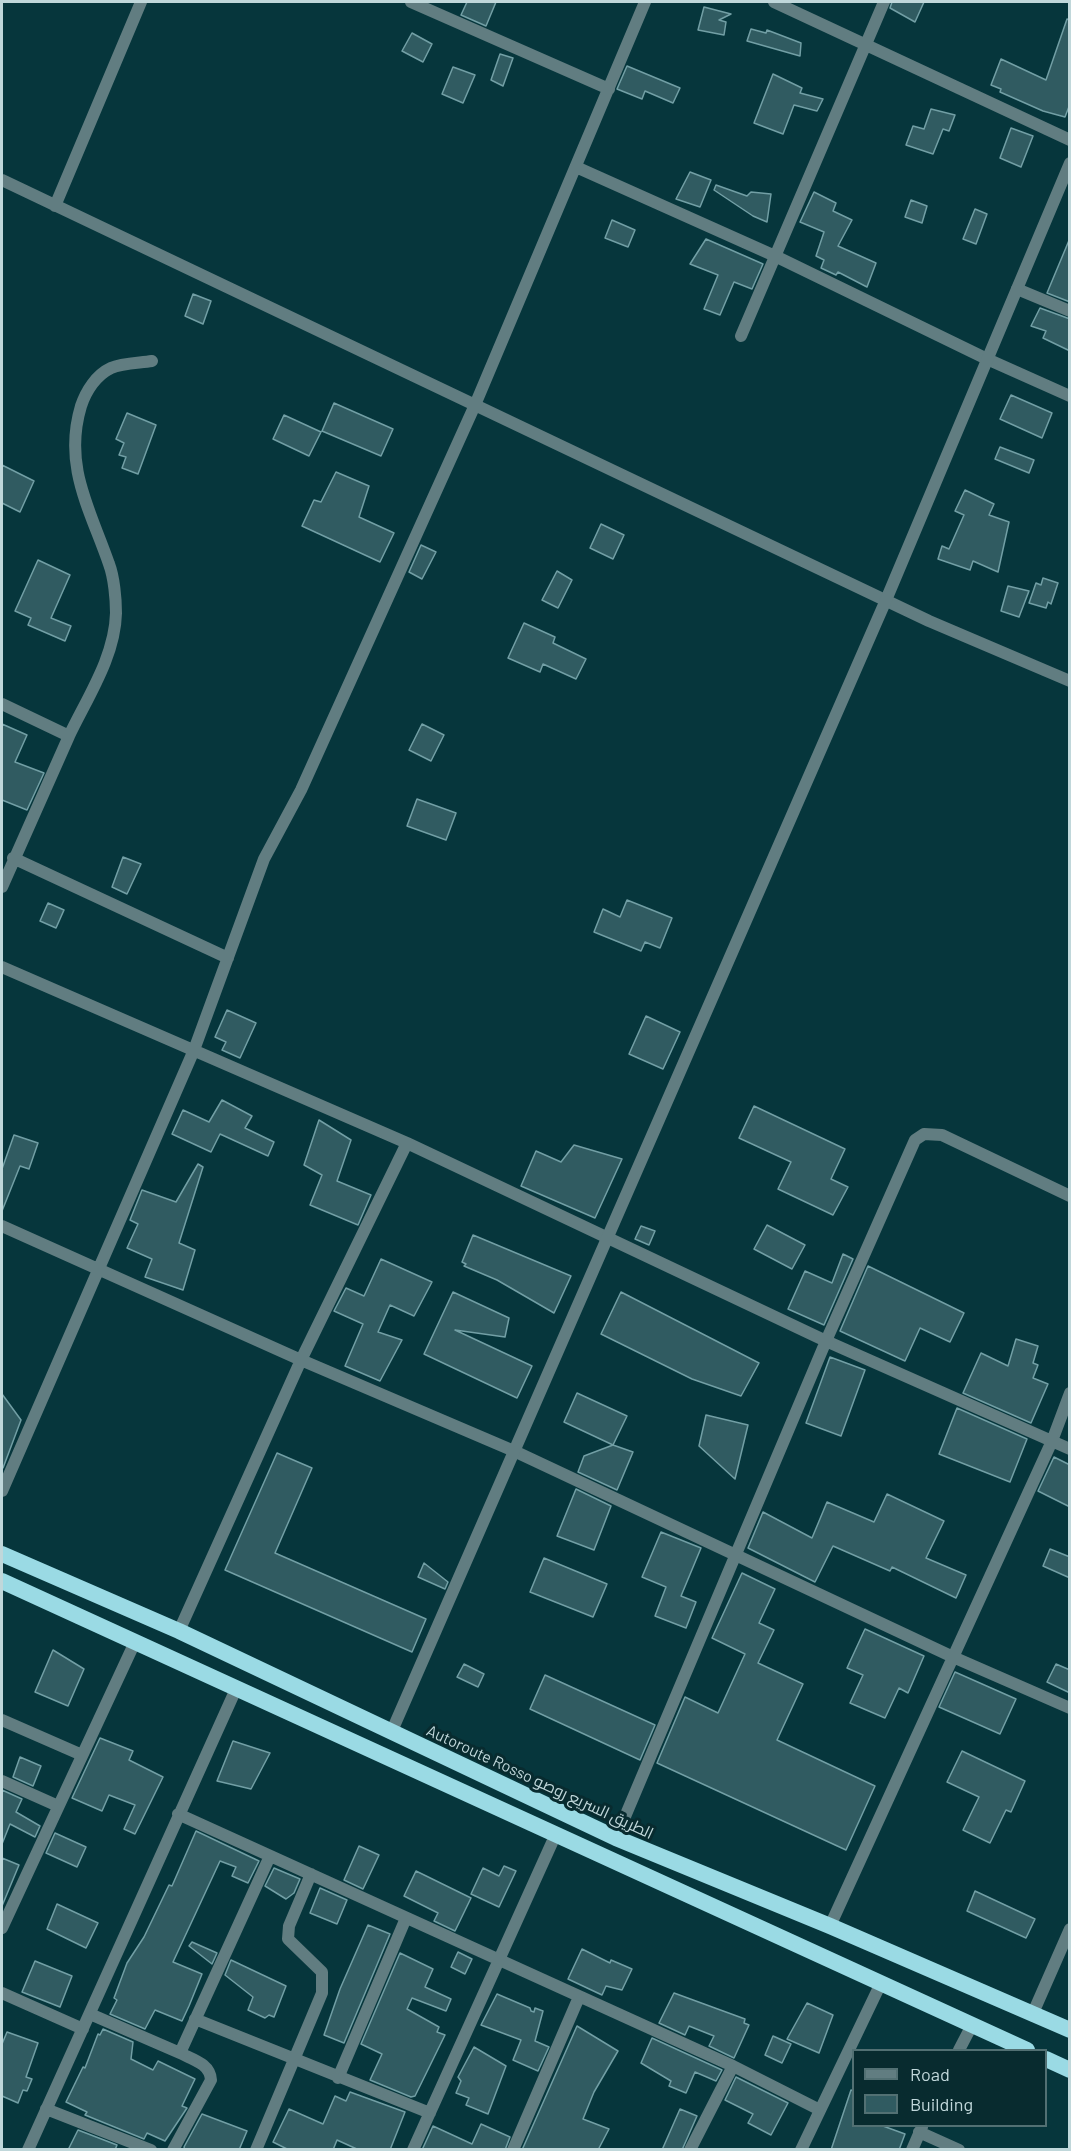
<!DOCTYPE html>
<meta charset="utf-8">
<style>
body{margin:0}
#map{position:relative;width:1071px;height:2151px;overflow:hidden;background:#06363c;font-family:Barlow,sans-serif}
canvas{display:block}
.frame{position:absolute;inset:0;border:3px solid #c0d7da;pointer-events:none}
.legend{position:absolute;left:852px;top:2049px;width:195px;height:78px;box-sizing:border-box;background:#082b2f;border:2px solid #527073;margin:0;padding:8px 10px;list-style:none;font-size:18px;color:#c0d7da}
.legend li{display:flex;align-items:center;gap:12px;height:30px}
.legend b{width:30px;border:2px solid #527073}
</style>
<div id="map">
<canvas width="1071" height="2151"></canvas>
<div class="frame"></div>
<ul class="legend">
<li><b style="height:8px;background:#617d81"></b>Road</li>
<li><b style="height:16px;background:#305b61"></b>Building</li>
</ul>
</div>
<script>
const ctx = document.querySelector('canvas').getContext('2d');
ctx.lineJoin = 'round';
function paint(path, color) {
  ctx.fillStyle = color;
  ctx.fill(path, 'evenodd');
}
function strokePath(path, color, width, dash) {
  ctx.strokeStyle = color;
  ctx.lineWidth = width;
  ctx.lineCap = dash ? 'butt' : 'round';
  ctx.setLineDash(dash || []);
  ctx.stroke(path);
}
function drawText(font, color, halo, rows, align = 'center') {
  ctx.font = font + ' Barlow,Cairo,sans-serif';
  ctx.lineWidth = 6;
  ctx.setLineDash([]);
  ctx.textBaseline = 'middle';
  ctx.strokeStyle = halo;
  ctx.fillStyle = color;
  for (const [text, x, y, turn = 0] of rows) {
    ctx.save();
    ctx.translate(x, y);
    ctx.rotate((+turn || 0) * Math.PI / 180);
    ctx.textAlign = isNaN(turn) ? turn : align;
    if (halo) ctx.strokeText(text, 0, 0);
    ctx.fillText(text, 0, 0);
    ctx.restore();
  }
}
const building = new Path2D(`
 M 467,2 L 496,2 L 486,26 L 461,15 Z
 M 892,2 L 924,2 L 915,22 L 890,8 Z
 M 704,7 L 731,14 L 719,20 L 726,22 L 724,35 L 698,30 Z
 M 1067,19 L 1070,20 L 1070,104 L 1065,117 L 1043,111 L 1000,92 L 1001,89 L 991,85 L 1001,59 L 1046,80 Z
 M 751,29 L 766,33 L 767,30 L 801,43 L 800,56 L 747,41 Z
 M 412,33 L 432,44 L 423,62 L 402,51 Z
 M 500,54 L 513,58 L 503,86 L 491,80 Z
 M 627,66 L 680,88 L 673,103 L 645,91 L 642,99 L 617,89 Z
 M 453,67 L 475,75 L 463,103 L 442,94 Z
 M 773,74 L 802,88 L 800,93 L 823,99 L 817,111 L 794,105 L 783,134 L 754,123 Z
 M 931,109 L 955,115 L 949,131 L 943,129 L 933,154 L 906,145 L 913,126 L 924,129 Z
 M 1011,128 L 1033,136 L 1021,167 L 1000,158 Z
 M 690,172 L 711,180 L 700,207 L 676,199 Z
 M 716,185 L 747,196 L 751,192 L 771,194 L 767,222 L 753,216 L 714,190 Z
 M 814,192 L 836,203 L 833,211 L 852,220 L 838,246 L 876,263 L 867,287 L 838,272 L 836,275 L 821,268 L 824,260 L 816,256 L 824,232 L 800,222 Z
 M 911,200 L 927,206 L 922,223 L 905,217 Z
 M 975,209 L 987,214 L 976,244 L 963,239 Z
 M 612,220 L 635,230 L 628,247 L 605,238 Z
 M 1070,238 L 1070,302 L 1047,293 Z
 M 706,239 L 763,264 L 752,289 L 734,282 L 720,315 L 704,309 L 718,275 L 690,264 Z
 M 193,294 L 211,301 L 203,324 L 185,316 Z
 M 1040,308 L 1070,319 L 1070,351 L 1043,338 L 1046,331 L 1031,326 Z
 M 1011,395 L 1052,413 L 1042,438 L 1000,419 Z
 M 334,403 L 393,429 L 381,456 L 322,431 Z
 M 127,413 L 156,425 L 138,474 L 122,468 L 126,457 L 119,455 L 124,443 L 116,439 Z
 M 284,415 L 321,432 L 309,456 L 273,439 Z
 M 1000,447 L 1034,460 L 1029,473 L 995,459 Z
 M 2,465 L 34,481 L 20,512 L 2,503 Z
 M 336,472 L 369,486 L 359,517 L 394,533 L 380,562 L 302,526 L 314,500 L 321,502 Z
 M 965,490 L 994,504 L 989,515 L 1009,522 L 998,572 L 973,561 L 970,570 L 938,559 L 942,546 L 949,549 L 964,515 L 955,511 Z
 M 601,524 L 624,535 L 613,559 L 590,548 Z
 M 421,545 L 436,552 L 422,579 L 409,572 Z
 M 38,560 L 70,575 L 51,618 L 71,626 L 65,641 L 28,625 L 31,618 L 15,611 Z
 M 557,571 L 572,580 L 558,608 L 542,600 Z
 M 1043,578 L 1058,583 L 1051,604 L 1048,602 L 1046,608 L 1029,603 L 1036,583 L 1041,585 Z
 M 1008,586 L 1029,591 L 1019,617 L 1001,611 Z
 M 524,623 L 555,637 L 553,643 L 586,659 L 576,679 L 543,664 L 540,672 L 508,658 Z
 M 2,724 L 27,735 L 15,762 L 44,773 L 27,810 L 2,800 Z
 M 422,724 L 444,735 L 431,761 L 409,750 Z
 M 417,799 L 456,813 L 446,840 L 407,826 Z
 M 123,857 L 141,864 L 127,894 L 112,887 Z
 M 627,900 L 672,918 L 660,948 L 645,942 L 641,951 L 594,932 L 603,909 L 620,917 Z
 M 48,903 L 64,910 L 56,928 L 40,921 Z
 M 227,1010 L 256,1023 L 240,1058 L 222,1050 L 226,1042 L 215,1037 Z
 M 646,1016 L 680,1032 L 663,1069 L 629,1054 Z
 M 222,1100 L 252,1116 L 245,1128 L 274,1142 L 268,1156 L 220,1134 L 211,1152 L 172,1134 L 183,1110 L 209,1122 Z
 M 754,1106 L 845,1149 L 831,1179 L 848,1187 L 833,1215 L 778,1189 L 791,1162 L 739,1138 Z
 M 319,1120 L 351,1140 L 337,1181 L 371,1195 L 358,1225 L 310,1205 L 322,1175 L 304,1165 Z
 M 14,1135 L 38,1143 L 29,1169 L 20,1166 L 2,1211 L 2,1169 Z
 M 574,1145 L 622,1159 L 595,1218 L 521,1186 L 536,1151 L 561,1162 Z
 M 198,1164 L 203,1167 L 179,1243 L 195,1250 L 183,1290 L 145,1277 L 152,1259 L 127,1248 L 138,1224 L 130,1220 L 142,1190 L 176,1202 Z
 M 767,1225 L 805,1245 L 792,1269 L 754,1249 Z
 M 641,1226 L 655,1231 L 649,1245 L 635,1239 Z
 M 473,1235 L 571,1276 L 554,1313 L 497,1280 L 464,1266 L 466,1264 L 462,1262 Z
 M 843,1254 L 853,1259 L 824,1325 L 788,1309 L 805,1271 L 832,1283 Z
 M 381,1259 L 432,1282 L 414,1316 L 390,1305 L 378,1332 L 402,1340 L 380,1381 L 345,1366 L 363,1324 L 334,1311 L 346,1288 L 364,1296 Z
 M 868,1266 L 964,1313 L 950,1342 L 920,1328 L 905,1361 L 840,1331 Z
 M 453,1292 L 509,1318 L 505,1337 L 455,1330 L 532,1366 L 517,1398 L 424,1354 Z
 M 621,1292 L 759,1363 L 741,1396 L 692,1379 L 601,1334 Z
 M 1016,1339 L 1038,1346 L 1033,1363 L 1038,1365 L 1033,1378 L 1048,1384 L 1031,1423 L 963,1393 L 981,1353 L 1008,1366 Z
 M 830,1357 L 865,1370 L 841,1436 L 806,1423 Z
 M 577,1393 L 627,1416 L 613,1445 L 564,1422 Z
 M 2,1394 L 21,1420 L 3,1468 L 2,1468 Z
 M 957,1408 L 1027,1439 L 1010,1482 L 939,1454 Z
 M 706,1415 L 748,1425 L 735,1479 L 699,1446 Z
 M 613,1445 L 633,1452 L 617,1490 L 578,1472 L 584,1456 Z
 M 277,1453 L 312,1468 L 275,1553 L 426,1619 L 412,1652 L 225,1570 Z
 M 1054,1457 L 1070,1465 L 1070,1507 L 1038,1491 Z
 M 576,1489 L 611,1506 L 594,1550 L 557,1536 Z
 M 887,1494 L 944,1521 L 926,1558 L 966,1575 L 956,1598 L 892,1567 L 890,1571 L 833,1546 L 815,1582 L 748,1548 L 763,1512 L 812,1538 L 827,1502 L 874,1522 Z
 M 661,1532 L 701,1548 L 681,1596 L 696,1602 L 686,1628 L 655,1616 L 666,1587 L 642,1577 Z
 M 1050,1549 L 1070,1557 L 1070,1578 L 1043,1566 Z
 M 544,1558 L 607,1584 L 593,1617 L 530,1592 Z
 M 424,1563 L 448,1582 L 445,1589 L 418,1577 Z
 M 742,1573 L 775,1589 L 759,1623 L 774,1630 L 758,1663 L 803,1684 L 777,1740 L 875,1786 L 846,1850 L 657,1763 L 685,1697 L 718,1713 L 745,1654 L 712,1638 Z
 M 865,1629 L 924,1656 L 908,1693 L 899,1688 L 885,1718 L 850,1703 L 863,1675 L 847,1668 Z
 M 53,1650 L 84,1669 L 68,1706 L 35,1692 Z
 M 464,1664 L 484,1674 L 478,1687 L 457,1677 Z
 M 1056,1664 L 1070,1670 L 1070,1693 L 1047,1682 Z
 M 955,1672 L 1016,1699 L 1000,1734 L 939,1707 Z
 M 545,1675 L 655,1725 L 640,1760 L 530,1709 Z
 M 100,1738 L 133,1751 L 129,1760 L 163,1777 L 135,1834 L 124,1829 L 135,1805 L 109,1795 L 102,1811 L 72,1798 Z
 M 233,1741 L 270,1753 L 251,1789 L 217,1781 Z
 M 962,1751 L 1025,1781 L 1011,1812 L 1006,1810 L 990,1843 L 963,1830 L 979,1797 L 947,1782 Z
 M 20,1757 L 41,1766 L 33,1786 L 13,1777 Z
 M 2,1790 L 22,1799 L 16,1812 L 40,1826 L 35,1837 L 10,1824 L 2,1844 Z
 M 196,1831 L 259,1861 L 248,1883 L 232,1876 L 236,1867 L 220,1861 L 173,1962 L 202,1974 L 189,2006 L 182,2021 L 155,2010 L 145,2029 L 110,2014 L 117,2000 L 114,1998 L 127,1963 L 144,1937 L 169,1885 L 172,1886 Z
 M 55,1833 L 86,1847 L 77,1867 L 46,1853 Z
 M 359,1846 L 379,1855 L 363,1889 L 344,1880 Z
 M 2,1858 L 19,1865 L 2,1906 Z
 M 504,1866 L 516,1871 L 499,1907 L 471,1894 L 483,1868 L 499,1876 Z
 M 274,1868 L 300,1879 L 294,1893 L 286,1899 L 265,1886 Z
 M 416,1871 L 471,1898 L 455,1931 L 434,1921 L 438,1913 L 404,1896 Z
 M 320,1888 L 347,1900 L 337,1924 L 310,1913 Z
 M 975,1891 L 1035,1919 L 1026,1938 L 967,1911 Z
 M 57,1904 L 98,1923 L 86,1948 L 47,1929 Z
 M 368,1925 L 390,1934 L 344,2043 L 324,2035 L 340,1989 Z
 M 192,1942 L 217,1953 L 212,1964 L 189,1946 Z
 M 582,1949 L 610,1963 L 611,1960 L 632,1969 L 622,1990 L 606,1986 L 602,1995 L 568,1979 Z
 M 458,1952 L 472,1959 L 465,1974 L 451,1967 Z
 M 400,1953 L 433,1969 L 425,1987 L 451,1999 L 446,2011 L 412,1998 L 407,2009 L 439,2027 L 437,2032 L 445,2035 L 415,2096 L 411,2097 L 370,2080 L 382,2054 L 361,2044 Z
 M 231,1960 L 286,1986 L 274,2017 L 269,2015 L 265,2018 L 248,2010 L 253,1997 L 225,1975 Z
 M 35,1961 L 72,1976 L 60,2007 L 22,1992 Z
 M 674,1993 L 745,2019 L 744,2023 L 749,2025 L 734,2058 L 709,2046 L 714,2036 L 689,2026 L 685,2035 L 659,2023 Z
 M 497,1994 L 530,2008 L 531,2011 L 534,2012 L 535,2008 L 543,2011 L 535,2041 L 549,2047 L 538,2071 L 513,2060 L 521,2040 L 481,2025 Z
 M 807,2003 L 833,2015 L 819,2053 L 787,2039 Z
 M 577,2026 L 618,2051 L 594,2092 L 583,2119 L 609,2129 L 598,2150 L 522,2150 Z
 M 103,2029 L 133,2042 L 131,2059 L 153,2070 L 158,2061 L 195,2079 L 182,2106 L 187,2108 L 165,2141 L 147,2133 L 144,2139 L 85,2115 L 87,2112 L 66,2102 L 83,2067 L 85,2068 L 98,2034 L 100,2035 Z
 M 7,2032 L 38,2043 L 26,2077 L 32,2079 L 27,2091 L 23,2090 L 18,2103 L 2,2096 L 2,2044 Z
 M 773,2036 L 791,2044 L 782,2063 L 765,2055 Z
 M 652,2038 L 722,2070 L 716,2081 L 695,2072 L 686,2093 L 669,2086 L 671,2081 L 641,2063 Z
 M 474,2047 L 506,2066 L 488,2114 L 466,2105 L 469,2098 L 456,2093 L 461,2081 L 458,2077 Z
 M 736,2077 L 788,2103 L 771,2135 L 748,2123 L 753,2114 L 725,2100 Z
 M 851,2090 L 854,2091 L 854,2126 L 883,2126 L 905,2134 L 899,2150 L 831,2150 Z
 M 350,2092 L 405,2112 L 390,2150 L 359,2150 L 337,2140 L 333,2150 L 289,2150 L 273,2142 L 289,2109 L 323,2124 L 335,2096 L 346,2101 Z
 M 680,2109 L 697,2116 L 682,2150 L 662,2150 Z
 M 202,2114 L 247,2131 L 239,2150 L 185,2150 L 184,2147 Z
 M 481,2124 L 510,2137 L 505,2150 L 422,2150 L 433,2126 L 472,2144 Z
 M 78,2130 L 117,2145 L 115,2150 L 68,2150 Z`);
paint(building, '#305b61');
strokePath(building, '#729fa5', 1.5);
strokePath(new Path2D(`
 M 411,2 L 609,89
 M 774,2 L 1070,140
 M 576,167 L 775,256 L 987,359 L 1070,396
 M 2,180 L 929,621 L 1070,681
 M 55,206 L 141,2
 M 1017,289 L 1070,311
 M 741,336 L 884,2
 M 2,704 L 69,736 L 2,887
 M 69,736 C 87,698 115,657 116,613 C 116,599 114,577 109,564 C 90,509 63,466 81,406 C 86,391 96,375 111,368 C 122,363 139,363 152,361
 M 13,858 L 228,958
 M 2,967 L 407,1143 L 826,1341 L 1070,1449
 M 2,1226 L 301,1360 L 514,1451 L 953,1657 L 1070,1708
 M 2,1491 L 194,1050 L 264,859 L 301,790 L 475,405 L 645,2
 M 179,1631 L 301,1360 L 407,1143
 M 2,1720 L 82,1755
 M 2,1781 L 58,1806
 M 178,1814 L 733,2066 L 820,2110
 M 616,1838 L 826,1341 L 915,1140 L 924,1134 L 942,1135 L 1070,1196
 M 830,1926 L 1052,1441 L 1070,1393
 M 2,1928 L 135,1642
 M 2,1993 L 83,2029
 M 1033,2013 L 1070,1929
 M 90,2014 L 180,2053 L 270,1856
 M 195,2019 L 430,2113
 M 959,2050 L 972,2025
 M 338,2078 L 406,1918
 M 46,2109 L 151,2150
 M 919,2132 L 959,2150
 M 28,2150 L 236,1689
 M 173,2150 L 211,2080 C 210,2064 194,2060 180,2053
 M 256,2150 L 322,1993 L 322,1972 L 288,1939 L 289,1926 L 311,1874
 M 413,2150 L 555,1836
 M 513,2150 L 579,1997
 M 690,2150 L 733,2066
 M 801,2150 L 881,1983
 M 912,2150 L 922,2127`), '#617d81', 12);
strokePath(new Path2D(`
 M 391,1733 L 886,600 L 1070,163`), '#617d81', 12);
strokePath(new Path2D(`
 M 2,1554 L 179,1631 L 616,1838 L 830,1926 L 1070,2030
 M 2,1581 L 1027,2050
 M 1046,2059 L 1070,2070`), '#9adae4', 16);
drawText('16px', '#c0d7da', '#082b2f', [
 ["Autoroute Rosso الطريق السريع روصو",540,1782,25]
]);
</script>
